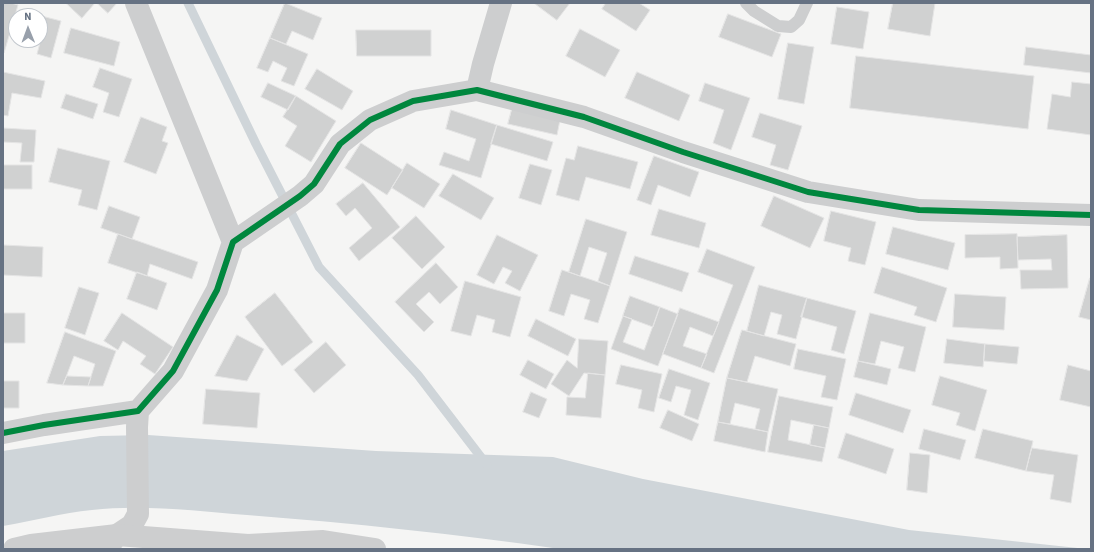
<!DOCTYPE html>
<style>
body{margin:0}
#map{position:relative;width:1094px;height:552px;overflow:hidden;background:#f5f5f4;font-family:"Source Sans 3",sans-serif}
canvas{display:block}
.frame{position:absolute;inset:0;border:4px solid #667283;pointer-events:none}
.north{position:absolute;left:8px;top:8px;width:40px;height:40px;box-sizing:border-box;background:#fff;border:1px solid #c2c7cd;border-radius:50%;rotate:359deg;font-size:11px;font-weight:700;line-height:16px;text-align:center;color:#667283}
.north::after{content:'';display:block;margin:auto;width:14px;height:18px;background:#98a0ab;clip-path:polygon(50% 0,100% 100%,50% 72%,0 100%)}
</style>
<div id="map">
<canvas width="1094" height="552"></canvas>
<div class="frame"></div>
<div class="north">N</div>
</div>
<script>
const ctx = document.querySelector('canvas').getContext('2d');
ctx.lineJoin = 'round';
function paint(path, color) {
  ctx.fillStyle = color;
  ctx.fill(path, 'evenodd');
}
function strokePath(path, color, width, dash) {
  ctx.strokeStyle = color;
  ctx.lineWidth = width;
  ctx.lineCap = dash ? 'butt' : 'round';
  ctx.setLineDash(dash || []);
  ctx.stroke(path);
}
paint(new Path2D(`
 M 148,435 L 376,451 L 553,457 L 643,479 L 909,530 L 1087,549 L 560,549 C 456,534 351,523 247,515 C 198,511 141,504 92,510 C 62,513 33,521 3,526 L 3,451 L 100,436 Z`), '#cfd5d9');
strokePath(new Path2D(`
 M 188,3 L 256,144 L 319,267 L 418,375 L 487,465`), '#cfd5d9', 9);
const building = new Path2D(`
 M 3,3 L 11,3 L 18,5 L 4,53 L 3,53 Z
 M 66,3 L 95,3 L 82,18 Z
 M 97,3 L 117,3 L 108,13 Z
 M 285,3 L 322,18 L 313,40 L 292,31 L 286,44 L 270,38 Z
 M 534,3 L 570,3 L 557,20 Z
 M 606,3 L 639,3 L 650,10 L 636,31 L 602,9 Z
 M 893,3 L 935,3 L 930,36 L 888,29 Z
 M 837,7 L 869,12 L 863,49 L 831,44 Z
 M 22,11 L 61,21 L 51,58 L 37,54 L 41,39 L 40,16 L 21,16 Z
 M 728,14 L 781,34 L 772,57 L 719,37 Z
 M 71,28 L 120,42 L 114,66 L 64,53 Z
 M 580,29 L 620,50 L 605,77 L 566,56 Z
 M 356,30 L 431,30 L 431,56 L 357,56 Z
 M 270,38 L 308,54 L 294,86 L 281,81 L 287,68 L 273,61 L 268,72 L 257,68 Z
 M 788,43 L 814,47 L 804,104 L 778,99 Z
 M 1026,47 L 1091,55 L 1091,73 L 1024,65 Z
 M 856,56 L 1034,76 L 1028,129 L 850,108 Z
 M 100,68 L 132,79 L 119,117 L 103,112 L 109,93 L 93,87 Z
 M 317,69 L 353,91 L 342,110 L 305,89 Z
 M 3,72 L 45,81 L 41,98 L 12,93 L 8,116 L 3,115 Z
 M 637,72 L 690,95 L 679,121 L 625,98 Z
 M 1072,82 L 1091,84 L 1091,135 L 1047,129 L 1052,94 L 1070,97 Z
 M 268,83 L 296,96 L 288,110 L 261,97 Z
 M 705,83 L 750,98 L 731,150 L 713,143 L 724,110 L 699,101 Z
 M 66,94 L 98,104 L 93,119 L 61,108 Z
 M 296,96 L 336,121 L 311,162 L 285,146 L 297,126 L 283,117 Z
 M 512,109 L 560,120 L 557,135 L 508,124 Z
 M 451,110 L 497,125 L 481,178 L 439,165 L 444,152 L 469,161 L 476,139 L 446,129 Z
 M 760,113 L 802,126 L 788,170 L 770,165 L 776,145 L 752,137 Z
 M 141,117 L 167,127 L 162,141 L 168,143 L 156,174 L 124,162 Z
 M 497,125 L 553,142 L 547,161 L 491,144 Z
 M 3,128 L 36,130 L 34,162 L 20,162 L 22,143 L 3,142 Z
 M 361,143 L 403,170 L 387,195 L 345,168 Z
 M 578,146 L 638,162 L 630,189 L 586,177 L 579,201 L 556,195 L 566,158 L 574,160 Z
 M 58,148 L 110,161 L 97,210 L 78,205 L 82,190 L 49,182 Z
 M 654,156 L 699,172 L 690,197 L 658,185 L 651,205 L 637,200 Z
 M 407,163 L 440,184 L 424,208 L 392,188 Z
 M 530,164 L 552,170 L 541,205 L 519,198 Z
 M 3,165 L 32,165 L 32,189 L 3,189 Z
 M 453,174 L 494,198 L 481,220 L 439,196 Z
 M 363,183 L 400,227 L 359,261 L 349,248 L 372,228 L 355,208 L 346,216 L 336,204 Z
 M 774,196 L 824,218 L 810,248 L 761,226 Z
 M 109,206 L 140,217 L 132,239 L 101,228 Z
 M 659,209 L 706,223 L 699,248 L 651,235 Z
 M 831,211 L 876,222 L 865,265 L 848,261 L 851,248 L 824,241 Z
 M 416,216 L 445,247 L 422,269 L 392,238 Z
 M 586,219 L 627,232 L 610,286 L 598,281 L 607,253 L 589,247 L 580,276 L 569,272 Z
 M 893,227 L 955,243 L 948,270 L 886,254 Z
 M 118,234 L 198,262 L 192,279 L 150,264 L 147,276 L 108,263 Z
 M 1017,234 L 1018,268 L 1000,269 L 1000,257 L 965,258 L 965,235 Z
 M 497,235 L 538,255 L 520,291 L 505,283 L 512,271 L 503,267 L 494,284 L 477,275 Z
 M 1067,235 L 1068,288 L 1021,289 L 1020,270 L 1052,270 L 1051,259 L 1018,260 L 1017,237 Z
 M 3,245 L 43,247 L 42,277 L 3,275 Z
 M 707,249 L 755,267 L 714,373 L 701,368 L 733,285 L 698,272 Z
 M 635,256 L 689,273 L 682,292 L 629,274 Z
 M 436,263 L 458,287 L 440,304 L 429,292 L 416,304 L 434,322 L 424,332 L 395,302 Z
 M 882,267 L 947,288 L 936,322 L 914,315 L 917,307 L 874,293 Z
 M 562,270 L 610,286 L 598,323 L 584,319 L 590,300 L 571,294 L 564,316 L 549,311 Z
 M 137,272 L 167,283 L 157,310 L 127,299 Z
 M 1090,278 L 1091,278 L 1091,320 L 1079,317 Z
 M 465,281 L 521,297 L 510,337 L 492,332 L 495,320 L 477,315 L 471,336 L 451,331 Z
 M 759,285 L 807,298 L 796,339 L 777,334 L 782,315 L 771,312 L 764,336 L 747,331 Z
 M 79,287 L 99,293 L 85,335 L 65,328 Z
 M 275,293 L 313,342 L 282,366 L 245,317 Z
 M 955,294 L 1006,297 L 1004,330 L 953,327 Z
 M 630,296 L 660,307 L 653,327 L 623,316 Z
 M 807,298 L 856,311 L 844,354 L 831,350 L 837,327 L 801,317 Z
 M 660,307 L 678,314 L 658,366 L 611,349 L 623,316 L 632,319 L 623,342 L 644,350 Z
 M 680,308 L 719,322 L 713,336 L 690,327 L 683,346 L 707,354 L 701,368 L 663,354 Z
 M 3,313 L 25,313 L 25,343 L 3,343 Z
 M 122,313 L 173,347 L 155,374 L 140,364 L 146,356 L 123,341 L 118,350 L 104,341 Z
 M 870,313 L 926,327 L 915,372 L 898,368 L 904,347 L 881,341 L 875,364 L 858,361 Z
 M 536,319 L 576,339 L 568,356 L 528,336 Z
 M 742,330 L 796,344 L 790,366 L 755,356 L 747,382 L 727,378 Z
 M 65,332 L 116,351 L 103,386 L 88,386 L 95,364 L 74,356 L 63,385 L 47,383 Z
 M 237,335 L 264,349 L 247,381 L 215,376 Z
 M 579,339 L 608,341 L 605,375 L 584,373 L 569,396 L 551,384 L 567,360 L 577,368 Z
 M 947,339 L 985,344 L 983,367 L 944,363 Z
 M 326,342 L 346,365 L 314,393 L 294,370 Z
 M 985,344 L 1019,347 L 1017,364 L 984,361 Z
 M 798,349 L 846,359 L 837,400 L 821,397 L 826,376 L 794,369 Z
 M 528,360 L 554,374 L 546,389 L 520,375 Z
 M 858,361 L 891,369 L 887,385 L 854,377 Z
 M 621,365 L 662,374 L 654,412 L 638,408 L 642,390 L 616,384 Z
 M 1068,365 L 1091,371 L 1091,407 L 1060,400 Z
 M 669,369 L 710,383 L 698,420 L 684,415 L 691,390 L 676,386 L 671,402 L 659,398 Z
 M 588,373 L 605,375 L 601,418 L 566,415 L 567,397 L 585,398 Z
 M 67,376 L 91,377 L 88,386 L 63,385 Z
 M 940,376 L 987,390 L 975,431 L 956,425 L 960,413 L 932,405 Z
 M 727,378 L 778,389 L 768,432 L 755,429 L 760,409 L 735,403 L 730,424 L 718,422 Z
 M 3,381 L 19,381 L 19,408 L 3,408 Z
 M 206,389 L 260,393 L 257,428 L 203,424 Z
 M 531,392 L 547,399 L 539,418 L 523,412 Z
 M 856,393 L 911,410 L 903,433 L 849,415 Z
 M 779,396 L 833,407 L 829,428 L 791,420 L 788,440 L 825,448 L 822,462 L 768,452 Z
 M 668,410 L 699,424 L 692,441 L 660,428 Z
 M 718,422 L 768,432 L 765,452 L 714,441 Z
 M 814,425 L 829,428 L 825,448 L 810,445 Z
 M 924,429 L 966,440 L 960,460 L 919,449 Z
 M 983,429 L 1033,441 L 1026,471 L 975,458 Z
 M 846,433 L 894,449 L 886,474 L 838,458 Z
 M 1032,448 L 1078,455 L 1071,503 L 1050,499 L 1054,475 L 1026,471 Z
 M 910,453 L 930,455 L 927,493 L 907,490 Z`);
paint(building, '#d0d1d1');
strokePath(building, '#e4e4e4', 1);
strokePath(new Path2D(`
 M 746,3 L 754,11 L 778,26 L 791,27 L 799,20 L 807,3`), '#cdcecf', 12);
strokePath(new Path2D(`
 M 136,3 L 233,242
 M 477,90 L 483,64 L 501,3
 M 3,433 L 44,425 L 138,411 L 173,371 L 217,290 L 233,242 L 300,196 L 314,184 L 340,144 L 370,120 L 413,101 L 477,90 L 584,117 L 683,152 L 808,192 L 919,210 L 1091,215
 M 107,549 L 117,535 L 132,525 L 138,514 L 137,427 L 138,411`), '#cdcecf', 22);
strokePath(new Path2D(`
 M 14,549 L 31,545 L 117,535 L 248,545 L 323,541 L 375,549`), '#cdcecf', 22);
strokePath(new Path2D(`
 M 3,433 L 44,425 L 138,411 L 173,371 L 217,290 L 233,242 L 300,196 L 314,184 L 340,144 L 370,120 L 413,101 L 477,90 L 584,117 L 683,152 L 808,192 L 919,210 L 1091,215`), '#00873e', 6);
</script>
